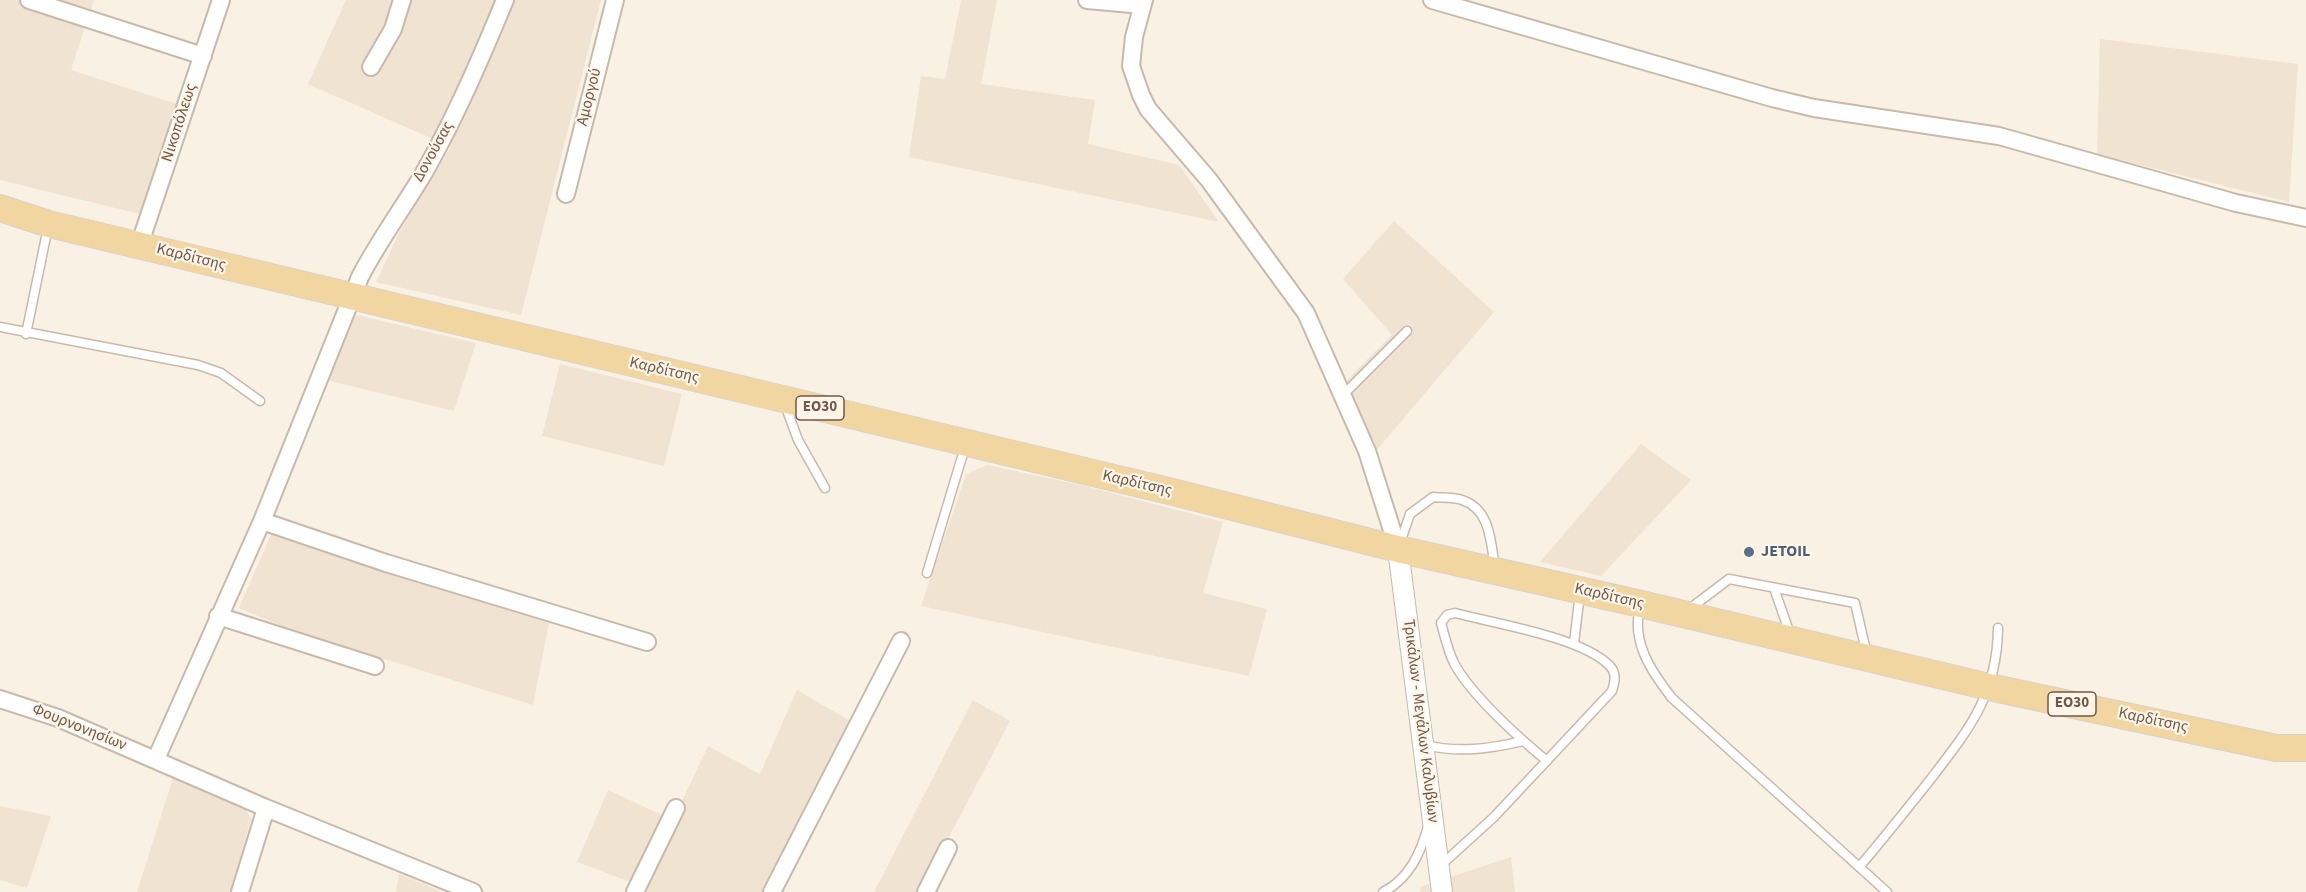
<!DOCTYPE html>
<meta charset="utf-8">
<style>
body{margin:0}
canvas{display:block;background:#f9f1e3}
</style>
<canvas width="2306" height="892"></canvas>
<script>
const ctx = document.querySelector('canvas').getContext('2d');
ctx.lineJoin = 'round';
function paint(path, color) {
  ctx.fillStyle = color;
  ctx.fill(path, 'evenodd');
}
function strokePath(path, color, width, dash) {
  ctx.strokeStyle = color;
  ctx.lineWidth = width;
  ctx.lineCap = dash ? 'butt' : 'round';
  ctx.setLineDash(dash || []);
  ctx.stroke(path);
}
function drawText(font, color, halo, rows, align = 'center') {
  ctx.font = font + ' "Source Sans 3",sans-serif';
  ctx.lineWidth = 4.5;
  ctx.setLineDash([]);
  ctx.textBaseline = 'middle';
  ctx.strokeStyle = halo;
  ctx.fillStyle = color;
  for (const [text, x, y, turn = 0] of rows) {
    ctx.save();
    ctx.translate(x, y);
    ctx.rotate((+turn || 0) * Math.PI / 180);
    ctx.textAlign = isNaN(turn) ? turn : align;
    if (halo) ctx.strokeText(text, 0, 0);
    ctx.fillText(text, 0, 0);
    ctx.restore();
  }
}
paint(new Path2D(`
 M 0,0 L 94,0 L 71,70 L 177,104 L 140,214 L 0,180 Z
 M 346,0 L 601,0 L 521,315 L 376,282 L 401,229 L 451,147 L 308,84 Z
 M 961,0 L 997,0 L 981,84 L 1095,100 L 1088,144 L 1179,165 L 1219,222 L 909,157 L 921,76 L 945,79 Z
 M 2100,39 L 2298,64 L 2289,202 L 2097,154 Z
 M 1394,221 L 1494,312 L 1375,452 L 1345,382 L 1392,335 L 1343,279 Z
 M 352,314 L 476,343 L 454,411 L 326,380 Z
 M 560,364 L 682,394 L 664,466 L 542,436 Z
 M 1641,444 L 1691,480 L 1601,576 L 1540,562 Z
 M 987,465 L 1081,485 L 1223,522 L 1203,593 L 1267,609 L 1249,676 L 921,606 L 966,474 Z
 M 273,530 L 301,537 L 399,576 L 549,623 L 533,705 L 291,630 L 239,608 Z
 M 797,690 L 850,721 L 764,892 L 645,892 L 646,888 L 577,862 L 608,790 L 673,820 L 708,746 L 760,774 Z
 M 973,700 L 1010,721 L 920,892 L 874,892 Z
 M 173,778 L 242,803 L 251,819 L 230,892 L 137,892 Z
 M 0,806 L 51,816 L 27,888 L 0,880 Z
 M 1511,857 L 1515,892 L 1421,892 L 1420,887 Z
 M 399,874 L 443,892 L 396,892 Z`), '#f0e3d2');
const service = new Path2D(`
 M 0,327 L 198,365 L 221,373 L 260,401
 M 26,334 L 48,227
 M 1344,394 L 1407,331
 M 784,402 L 798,440 L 825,488
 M 1399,546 L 1410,514 L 1433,497 C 1442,498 1454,497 1462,500 C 1491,509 1491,544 1495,569
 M 927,573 L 965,447
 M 1774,588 L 1790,634
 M 1640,607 C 1631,642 1651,671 1672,698 L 1887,892
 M 1688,610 L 1729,579 L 1855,603 L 1867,655
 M 1574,643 L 1580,593
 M 1424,745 C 1459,753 1489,749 1523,741
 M 1860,866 C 1884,838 1907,809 1930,780 C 1969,729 1997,696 1998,628
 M 1439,867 L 1494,817 L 1612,691 C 1615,681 1617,673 1609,665 C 1580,637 1497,624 1455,613 L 1447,615 L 1441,623 C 1445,637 1448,651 1454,663 C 1471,695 1519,738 1547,761
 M 1383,892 C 1409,879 1420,854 1428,827`);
const minor = new Path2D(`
 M 29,0 L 203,56
 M 1087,0 L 1142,5
 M 1144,0 L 1134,37 L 1131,66 L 1141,95 L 1148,109 L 1209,180 L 1306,313 L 1367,451 L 1398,549
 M 1432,0 L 1772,98 L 1814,108 L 1999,136 L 2236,203 L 2306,218
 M 371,67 L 393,29 L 402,0
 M 566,194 L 615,0
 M 139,246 L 221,0
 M 262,521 L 386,563 L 647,642
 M 218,616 L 375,666
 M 0,699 L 58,718 L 266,808 L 473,892
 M 156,759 L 262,521 L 360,277 C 379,240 404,207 425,171 C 456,116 481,58 505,0
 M 240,892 L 266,808
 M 635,892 L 676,808
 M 772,892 L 901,641
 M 926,892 L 948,848`);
const tertiary = new Path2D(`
 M 1398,549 L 1442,892`);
const primary = new Path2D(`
 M 0,208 L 49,224 L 1173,492 L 1398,549 L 1641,604 L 1989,687 L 2276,748 L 2306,748`);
strokePath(service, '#c9b9ab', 11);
strokePath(minor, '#c9b9ab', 20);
strokePath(tertiary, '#c9b9ab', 22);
strokePath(primary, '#d7d1cd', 28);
strokePath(service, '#fff', 8);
strokePath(minor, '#fff', 16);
strokePath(tertiary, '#fff', 20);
strokePath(primary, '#f2d6a1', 26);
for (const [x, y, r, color] of [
 [1749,552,6,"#5c6f8a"]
]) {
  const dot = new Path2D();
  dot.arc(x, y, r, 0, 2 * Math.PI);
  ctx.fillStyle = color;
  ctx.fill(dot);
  strokePath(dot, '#fdf5e8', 2);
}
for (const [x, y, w] of [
 [820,408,48],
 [2072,704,48]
]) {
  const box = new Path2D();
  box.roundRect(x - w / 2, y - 12, w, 24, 4.5);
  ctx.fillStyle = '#fdf5e8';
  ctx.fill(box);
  strokePath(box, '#6f594c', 1.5);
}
drawText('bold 15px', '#6f594c', null, [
 ["ΕΟ30",820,408],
 ["ΕΟ30",2072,704]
]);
drawText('16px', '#6f594c', '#fdf5e8', [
 ["Αμοργού",590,97,-76],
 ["Νικοπόλεως",180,123,-72],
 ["Δονούσας",434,152,-61],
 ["Καρδίτσης",191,258,14],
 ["Καρδίτσης",664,371,13],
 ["Καρδίτσης",1137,484,13],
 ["Καρδίτσης",1609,597,13],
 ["Τρικάλων - Μεγάλων Καλυβίων",1420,721,83],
 ["Καρδίτσης",2153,721,12],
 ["Φουρνονησίων",79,728,22]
]);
drawText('bold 16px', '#4e5e75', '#fdf5e8', [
 ["JETOIL",1761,552]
], 'left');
</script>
